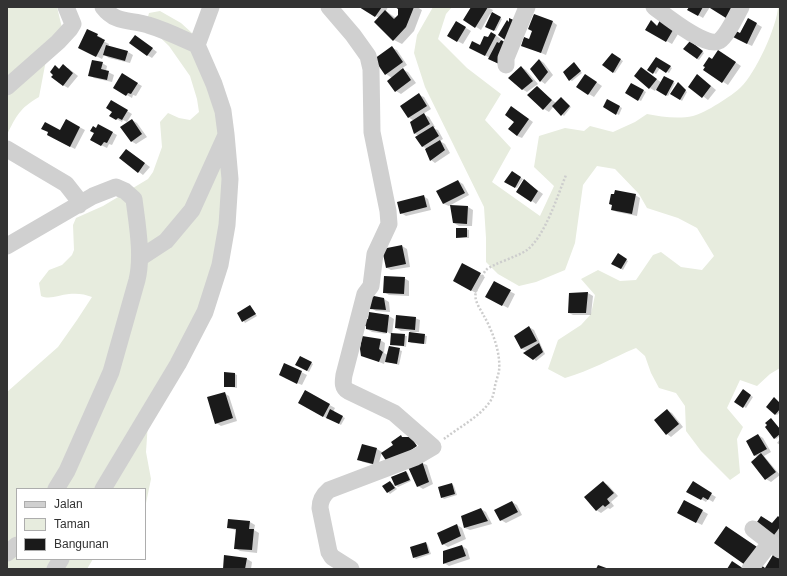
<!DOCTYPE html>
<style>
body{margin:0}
#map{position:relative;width:787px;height:576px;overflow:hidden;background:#fff;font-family:Arial,sans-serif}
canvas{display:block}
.frame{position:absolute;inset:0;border:8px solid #333;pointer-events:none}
.legend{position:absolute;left:16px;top:488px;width:130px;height:72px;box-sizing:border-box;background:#fff;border:1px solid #adadad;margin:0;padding:5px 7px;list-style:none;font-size:12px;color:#333}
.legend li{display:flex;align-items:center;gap:8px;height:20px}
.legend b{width:20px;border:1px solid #adadad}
</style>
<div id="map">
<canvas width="787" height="576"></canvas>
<div class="frame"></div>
<ul class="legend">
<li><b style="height:5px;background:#d0d0d0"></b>Jalan</li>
<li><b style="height:11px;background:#e7ecde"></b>Taman</li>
<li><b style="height:11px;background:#1a1a1a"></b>Bangunan</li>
</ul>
</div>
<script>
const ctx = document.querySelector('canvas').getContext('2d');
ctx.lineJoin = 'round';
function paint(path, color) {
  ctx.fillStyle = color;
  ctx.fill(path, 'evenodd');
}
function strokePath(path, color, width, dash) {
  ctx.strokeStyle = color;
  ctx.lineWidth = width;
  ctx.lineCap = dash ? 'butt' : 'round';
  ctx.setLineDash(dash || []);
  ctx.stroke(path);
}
paint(new Path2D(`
 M 7,7 L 57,7 L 64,36 L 46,60 L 39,97 C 20,108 16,116 7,135 Z
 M 433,7 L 452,7 L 446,14 L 438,39 L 467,68 L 501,94 L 485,120 L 511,148 L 492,182 L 540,216 L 554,186 L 534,167 L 539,136 L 565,128 L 584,131 L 590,126 L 613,132 L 635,122 L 647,114 C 661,117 679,119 693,116 C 705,113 732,96 741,87 C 755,74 777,27 778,7 L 780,7 L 780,368 L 770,374 L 757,386 L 740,380 L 727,408 L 743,427 L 737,439 L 740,473 L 730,480 L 701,451 L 686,431 L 685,406 L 676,393 L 659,388 L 651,373 L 645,356 L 636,348 C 612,358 590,371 565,378 L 548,369 L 558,340 L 581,325 L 591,314 L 595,295 L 581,279 L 598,270 L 620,281 L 636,280 L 653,255 L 661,252 L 681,267 L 702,270 L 714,256 L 697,228 L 678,218 L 647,208 L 639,194 L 615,169 L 597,166 L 583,185 L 575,243 L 565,270 L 536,282 L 519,286 L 498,274 L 486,262 L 486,238 L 484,207 L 425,87 L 414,53 L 417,35 Z
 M 160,11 L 181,23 L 203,43 L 225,107 L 223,273 L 148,422 L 146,452 L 151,479 L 145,508 L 145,489 L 17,489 L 17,559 L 93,559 L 87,569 L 7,569 L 7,392 L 58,347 L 77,320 L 92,297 C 85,294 77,293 69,294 C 59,295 50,300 41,296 L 39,283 L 49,270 L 62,265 L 72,255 L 74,250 L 73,225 L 76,218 L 103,206 L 148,179 L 153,172 L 162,147 L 160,122 L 168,113 L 179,118 L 190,120 L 199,112 L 197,99 L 190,76 L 169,46 L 146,24 L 149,13 Z`), '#e7ecde');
paint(new Path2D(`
 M 361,7 L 388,7 L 386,11 L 396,18 L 399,15 L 399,9 L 396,7 L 417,7 L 422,10 L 414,31 L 402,44 L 394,40 L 376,22 L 379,18 Z
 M 472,7 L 487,7 L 493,10 L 491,13 L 502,19 L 496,31 L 486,26 L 492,15 L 490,14 L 481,30 L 464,19 Z
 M 690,7 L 710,7 L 703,18 L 688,9 Z
 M 748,19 L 762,27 L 752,46 L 737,39 Z
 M 652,21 L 658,26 L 661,21 L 678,34 L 672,44 L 647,30 Z
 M 456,22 L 471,31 L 463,44 L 448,36 Z
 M 553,22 L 557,25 L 546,55 L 522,45 L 530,40 L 533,31 Z
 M 87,30 L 102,38 L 101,40 L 109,44 L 108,47 L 128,52 L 133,55 L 130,63 L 109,58 L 104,55 L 102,59 L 84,50 Z
 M 492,33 L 501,39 L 490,58 L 470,47 L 480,46 L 489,38 Z
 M 140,39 L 157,52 L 152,58 L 147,55 Z
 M 692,43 L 704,53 L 699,60 L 697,59 Z
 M 392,48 L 397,50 L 407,65 L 401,69 L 408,72 L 416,83 L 401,94 L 396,91 L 392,78 L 386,74 Z
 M 612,54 L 623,61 L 615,73 L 613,72 Z
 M 723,54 L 741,66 L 728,85 L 705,70 L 712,60 Z
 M 656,58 L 672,68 L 669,73 L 660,68 L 656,74 L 649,70 Z
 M 540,60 L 544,63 L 553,75 L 545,84 L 541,81 Z
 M 102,63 L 107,66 L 106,71 L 114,75 L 112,82 L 94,78 L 89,75 Z
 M 574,63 L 582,73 L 572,81 L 570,80 Z
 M 55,67 L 60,69 L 68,68 L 78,76 L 68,88 L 63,85 Z
 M 521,67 L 526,70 L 538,84 L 527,92 L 522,89 Z
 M 641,68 L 662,83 L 665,77 L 675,83 L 668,96 L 656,89 L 655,91 L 650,88 L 635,76 Z
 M 122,75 L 142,86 L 136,96 L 133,95 L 132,98 L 115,88 Z
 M 698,75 L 716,90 L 708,100 L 690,86 Z
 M 590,78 L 602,86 L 594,97 L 577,87 Z
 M 632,84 L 646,92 L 641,101 L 627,93 Z
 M 680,85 L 687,92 L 682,101 L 671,93 Z
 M 537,88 L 556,103 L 561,98 L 571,107 L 564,116 L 554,106 L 549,112 L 544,109 L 529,95 Z
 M 419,95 L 424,97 L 431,109 L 423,114 L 429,117 L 435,127 L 433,128 L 438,130 L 443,139 L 440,141 L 445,144 L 450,153 L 435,163 L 431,160 L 426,148 L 423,147 L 417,137 L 419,136 L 415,134 L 414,121 L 408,117 Z
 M 608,100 L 622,108 L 619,115 L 604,107 Z
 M 111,101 L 132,114 L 127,122 L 123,120 L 122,122 L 111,116 L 113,112 Z
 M 516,110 L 533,122 L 522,138 L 517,136 L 515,122 Z
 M 66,120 L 85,130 L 75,149 L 53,138 L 49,132 L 61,131 Z
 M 132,120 L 137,123 L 147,137 L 136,144 L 131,141 Z
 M 99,125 L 117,135 L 112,145 L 109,144 L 107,148 L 91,140 Z
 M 127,150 L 150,167 L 143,175 L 139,172 Z
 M 512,172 L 523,179 L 517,188 L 505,182 Z
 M 458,181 L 463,184 L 469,195 L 449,206 L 444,204 L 438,192 Z
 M 525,181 L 543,194 L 536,204 L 532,201 Z
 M 615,195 L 635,195 L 640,198 L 637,216 L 617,212 L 612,210 L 613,206 L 610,204 Z
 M 423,196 L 428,199 L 431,210 L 406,216 L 401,213 Z
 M 451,206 L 468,207 L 473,210 L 472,226 L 459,226 L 454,223 Z
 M 466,229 L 469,230 L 469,238 L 459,238 L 457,237 Z
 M 402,246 L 407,249 L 410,267 L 391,270 L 387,268 Z
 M 618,254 L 628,261 L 623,270 L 613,264 Z
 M 463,265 L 485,277 L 476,293 L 454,281 Z
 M 404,278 L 409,281 L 409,296 L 389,295 L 384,292 Z
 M 494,283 L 515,294 L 508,308 L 487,297 Z
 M 588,293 L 593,296 L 591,315 L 573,315 L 569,313 Z
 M 384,299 L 389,302 L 390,312 L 376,311 L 371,308 Z
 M 250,306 L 257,316 L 245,323 L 238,313 Z
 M 370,313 L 389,316 L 394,319 L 392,334 L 407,336 L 406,347 L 391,344 L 392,335 L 383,329 L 382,331 L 387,334 L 372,332 L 367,329 L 367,327 L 363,325 L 368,320 Z
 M 415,318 L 420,320 L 419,332 L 411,332 L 411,333 L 427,336 L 426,344 L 411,343 L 409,341 L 410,331 L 401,331 L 396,328 Z
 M 529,327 L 534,330 L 545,354 L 536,361 L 527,351 L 522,349 L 516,336 Z
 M 380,340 L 385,343 L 384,353 L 388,355 L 390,347 L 402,351 L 399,365 L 385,361 L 384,364 L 362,355 Z
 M 301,357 L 313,364 L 309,372 L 297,365 Z
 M 285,364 L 307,375 L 302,385 L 285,378 Z
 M 235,374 L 237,375 L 237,388 L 225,386 Z
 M 743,390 L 753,397 L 746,408 L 736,401 Z
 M 306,392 L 335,408 L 333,412 L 345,418 L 341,425 L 329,418 L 328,419 L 300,403 Z
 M 224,393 L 229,396 L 237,421 L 221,426 L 216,423 Z
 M 780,403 L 780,412 L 777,415 L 775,414 Z
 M 667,410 L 672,413 L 683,427 L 671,437 L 667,434 Z
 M 771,419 L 780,429 L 780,436 L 776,439 L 774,438 Z
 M 758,435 L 763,438 L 771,452 L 764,456 L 780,475 L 771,482 L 766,479 L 758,457 L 755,456 L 747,441 Z
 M 780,439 L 780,445 L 777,443 Z
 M 362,445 L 377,449 L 382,452 L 378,466 L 363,462 L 358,459 Z
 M 422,463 L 427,465 L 433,484 L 423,489 L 418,486 Z
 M 405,472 L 408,473 L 411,481 L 398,487 L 393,484 L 397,489 L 390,494 L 388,492 L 390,482 L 395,485 Z
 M 603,482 L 608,485 L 618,496 L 611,502 L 614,506 L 610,509 L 608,508 L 601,513 L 596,510 Z
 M 693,483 L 716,497 L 713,502 L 708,499 L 706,502 L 688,491 Z
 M 452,484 L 454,486 L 457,495 L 444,499 L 442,497 Z
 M 685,501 L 708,514 L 702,525 L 679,513 Z
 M 512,502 L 517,505 L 522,515 L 506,523 L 501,520 Z
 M 481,509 L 486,512 L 492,524 L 470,530 L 465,528 Z
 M 762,517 L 773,524 L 778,517 L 780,518 L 780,543 Z
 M 250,522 L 255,525 L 254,530 L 259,533 L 257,553 L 240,551 L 235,548 L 237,531 L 228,527 Z
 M 457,525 L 462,528 L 466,539 L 448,547 L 443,544 Z
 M 426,543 L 428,545 L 431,554 L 416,559 L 414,557 Z
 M 462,546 L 467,549 L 470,559 L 449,566 L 444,563 Z
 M 247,559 L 252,562 L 251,569 L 224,569 Z`), '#0003');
paint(new Path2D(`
 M 359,7 L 382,7 L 375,17 Z
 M 395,7 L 414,7 L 406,27 L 393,41 L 374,22 L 385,10 L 394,19 L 398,15 L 398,9 Z
 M 471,7 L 488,7 L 475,28 L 463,20 Z
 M 689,7 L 703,7 L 698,16 L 687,10 Z
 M 711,7 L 733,7 L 726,18 L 710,8 Z
 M 492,12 L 501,17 L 494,31 L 485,27 Z
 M 534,14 L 553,21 L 541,53 L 521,46 L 524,37 L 529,39 L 532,31 L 528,29 Z
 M 509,18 L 516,21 L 505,40 L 498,35 L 507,20 L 509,22 Z
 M 748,18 L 757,23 L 747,44 L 731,36 L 734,30 L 740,33 Z
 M 651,20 L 657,26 L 660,20 L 673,30 L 666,42 L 645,30 Z
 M 456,21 L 466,27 L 457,42 L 447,36 Z
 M 87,29 L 98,34 L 97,36 L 105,40 L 96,57 L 78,48 Z
 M 491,32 L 496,35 L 485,56 L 469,48 L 472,41 L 480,45 L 484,36 L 488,37 Z
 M 135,35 L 153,48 L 147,56 L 129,43 Z
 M 501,40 L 509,44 L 499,64 L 488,59 L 497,42 L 499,43 Z
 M 690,41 L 703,51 L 697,59 L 683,49 Z
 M 106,45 L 128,51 L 125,61 L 103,55 Z
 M 392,46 L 403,62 L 385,75 L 374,59 Z
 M 718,50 L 736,62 L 722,83 L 703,70 L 705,67 L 703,66 L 709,57 L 712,59 Z
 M 612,53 L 621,59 L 613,73 L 602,65 Z
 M 656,57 L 671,66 L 666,73 L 657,67 L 653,74 L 647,70 Z
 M 539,59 L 548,72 L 540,82 L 530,69 Z
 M 92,60 L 103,62 L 101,69 L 109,71 L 107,80 L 88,76 Z
 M 574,62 L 581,71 L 569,81 L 563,72 Z
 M 63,64 L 73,73 L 63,86 L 51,77 L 53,75 L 50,72 L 55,65 L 59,69 Z
 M 521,66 L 533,81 L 522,90 L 508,78 Z
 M 641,67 L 657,79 L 649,89 L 634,76 Z
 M 403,68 L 411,80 L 395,92 L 387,81 Z
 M 122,73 L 138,83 L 131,94 L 128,93 L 126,96 L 113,88 Z
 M 585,74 L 597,82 L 588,95 L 576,87 Z
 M 697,74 L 711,86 L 702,98 L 688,87 Z
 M 664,76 L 674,81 L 666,96 L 656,90 Z
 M 678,82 L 686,90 L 680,100 L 670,94 Z
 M 631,83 L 644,90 L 638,101 L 625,93 Z
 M 537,86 L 552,100 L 543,110 L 527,95 Z
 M 419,93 L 427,106 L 408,118 L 400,106 Z
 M 561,97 L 570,106 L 561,116 L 552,106 Z
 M 607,99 L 620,106 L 616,115 L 603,107 Z
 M 111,100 L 128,110 L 122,120 L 118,118 L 116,120 L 109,116 L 112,112 L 106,108 Z
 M 511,106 L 529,119 L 517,136 L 508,129 L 514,122 L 505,115 Z
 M 424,113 L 430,124 L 414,134 L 410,122 Z
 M 66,119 L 80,127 L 70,147 L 47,135 L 48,132 L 41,129 L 45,122 L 60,130 Z
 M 132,119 L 142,134 L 131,142 L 120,127 Z
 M 98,124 L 113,132 L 107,143 L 104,142 L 101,146 L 90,140 L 94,133 L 90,131 L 93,126 L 96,128 Z
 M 433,126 L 439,136 L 422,147 L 415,137 Z
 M 440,140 L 445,150 L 430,161 L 425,149 Z
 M 126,149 L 145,163 L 138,173 L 119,158 Z
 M 512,171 L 521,177 L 515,188 L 504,182 Z
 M 524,179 L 538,191 L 531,202 L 516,192 Z
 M 458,180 L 465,193 L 443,204 L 436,191 Z
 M 615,190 L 636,194 L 632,214 L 611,210 L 612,205 L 609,204 L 611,194 L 614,194 Z
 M 424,195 L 427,207 L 400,214 L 397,202 Z
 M 450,205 L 468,206 L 467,224 L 453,223 Z
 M 456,228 L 467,228 L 467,237 L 456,238 Z
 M 402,245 L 406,264 L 386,268 L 382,249 Z
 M 618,253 L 627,259 L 621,269 L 611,264 Z
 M 462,263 L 481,273 L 471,291 L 453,281 Z
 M 384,276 L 405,277 L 404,294 L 383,293 Z
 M 494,281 L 511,290 L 502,306 L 485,297 Z
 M 588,292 L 586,313 L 568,313 L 569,293 Z
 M 369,295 L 384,298 L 386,310 L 370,309 Z
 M 250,305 L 256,314 L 242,322 L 237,313 Z
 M 369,312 L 389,315 L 387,333 L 366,329 L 366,326 L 362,325 L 363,318 L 368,319 Z
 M 396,315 L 416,317 L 415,330 L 395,328 Z
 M 529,326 L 537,341 L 521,349 L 514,336 Z
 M 409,332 L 425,334 L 424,344 L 408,342 Z
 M 391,333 L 405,334 L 404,346 L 390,345 Z
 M 362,336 L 381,339 L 379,349 L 383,352 L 379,362 L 361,356 L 360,349 Z
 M 539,343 L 543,352 L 533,360 L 523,353 Z
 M 389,346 L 400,348 L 397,364 L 385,362 Z
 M 300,356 L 312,362 L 307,371 L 295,365 Z
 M 284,363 L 302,371 L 297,384 L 279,375 Z
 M 224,372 L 235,373 L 235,387 L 224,387 Z
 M 743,389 L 751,395 L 743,408 L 734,402 Z
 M 305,390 L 330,404 L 323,417 L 298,403 Z
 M 225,392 L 233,418 L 215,424 L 207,397 Z
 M 774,397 L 780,403 L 780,409 L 775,415 L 766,407 Z
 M 330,409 L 343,416 L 339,424 L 326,418 Z
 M 667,409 L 679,424 L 666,435 L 654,420 Z
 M 771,418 L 780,429 L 780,434 L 774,439 L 765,427 L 767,425 L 765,423 Z
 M 758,434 L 767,449 L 754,456 L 746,441 Z
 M 401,435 L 402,437 L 411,437 L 417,446 L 392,463 L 387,462 L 381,453 L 393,445 L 391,442 Z
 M 362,444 L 377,448 L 373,464 L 357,460 Z
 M 761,453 L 776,472 L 765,480 L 751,462 Z
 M 422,461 L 429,482 L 417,487 L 408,467 Z
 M 406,471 L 410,480 L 395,486 L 391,477 Z
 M 390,481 L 395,488 L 387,493 L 382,486 Z
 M 603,481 L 614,493 L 607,499 L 610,503 L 605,507 L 603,505 L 596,511 L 584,497 Z
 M 693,481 L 712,493 L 708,500 L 703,497 L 701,500 L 686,492 Z
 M 452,483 L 455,494 L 441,498 L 438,487 Z
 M 684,500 L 703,510 L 696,523 L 677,513 Z
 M 512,501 L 518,512 L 500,521 L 494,510 Z
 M 481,508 L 488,521 L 464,528 L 461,516 Z
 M 761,516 L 772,523 L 778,516 L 780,518 L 780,527 L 771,539 L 755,525 Z
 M 228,519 L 250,521 L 249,529 L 254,529 L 252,550 L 234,549 L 236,529 L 227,528 Z
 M 457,524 L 461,536 L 442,545 L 437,533 Z
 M 726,526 L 760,549 L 748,567 L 714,543 Z
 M 426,542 L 429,553 L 413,558 L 410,547 Z
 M 462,545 L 466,556 L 443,564 L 443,551 Z
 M 776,550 L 780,553 L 780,569 L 759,569 L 761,565 L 765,568 Z
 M 224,555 L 247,558 L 245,569 L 223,569 Z
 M 732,561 L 744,569 L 727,569 Z
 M 598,565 L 609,569 L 596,569 Z`), '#1a1a1a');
strokePath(new Path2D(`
 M 444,439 C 458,428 479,417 489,403 C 493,398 494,392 495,386 C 496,381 498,376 499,371 C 501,354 493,332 484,316 C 480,308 472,299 477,289 C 479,283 482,275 486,270 C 492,264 517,257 527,250 C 545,236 557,197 566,175`), '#cdcdcd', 2.5, [2, 2]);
strokePath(new Path2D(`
 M 103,7 C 116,24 130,19 148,25 C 165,30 181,38 197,45
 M 329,7 L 353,35 L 368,56 L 371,69 L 372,132 L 388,211 L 389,224 L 375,254 L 371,286 L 365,294 L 344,375 C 343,382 342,387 348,391 L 394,413 L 433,447 L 416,457 L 329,490 C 323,495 320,500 320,508 L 329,552 L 332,557 L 351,569
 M 654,7 C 665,15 707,49 719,41 C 727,36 736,16 741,7
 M 506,65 L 506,58 L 527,7
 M 7,87 L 58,42 L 70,29 L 73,24 L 66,7
 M 7,149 L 66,184 L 77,198 L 79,205
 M 7,246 L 93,196 L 116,187 L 125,191 L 134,199 C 137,224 143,255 137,280 L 111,372 L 67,471 L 56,489
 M 140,258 L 166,241 L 192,210 L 226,135
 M 103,489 L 178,364 L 205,312 L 220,265 L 227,225 L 230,179 L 226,134 L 223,111 L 214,84 L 197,45 L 211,7
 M 753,529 L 780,550
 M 7,553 L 17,545
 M 55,569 L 61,559
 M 750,569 L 770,543`), '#d0d0d0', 17);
</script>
